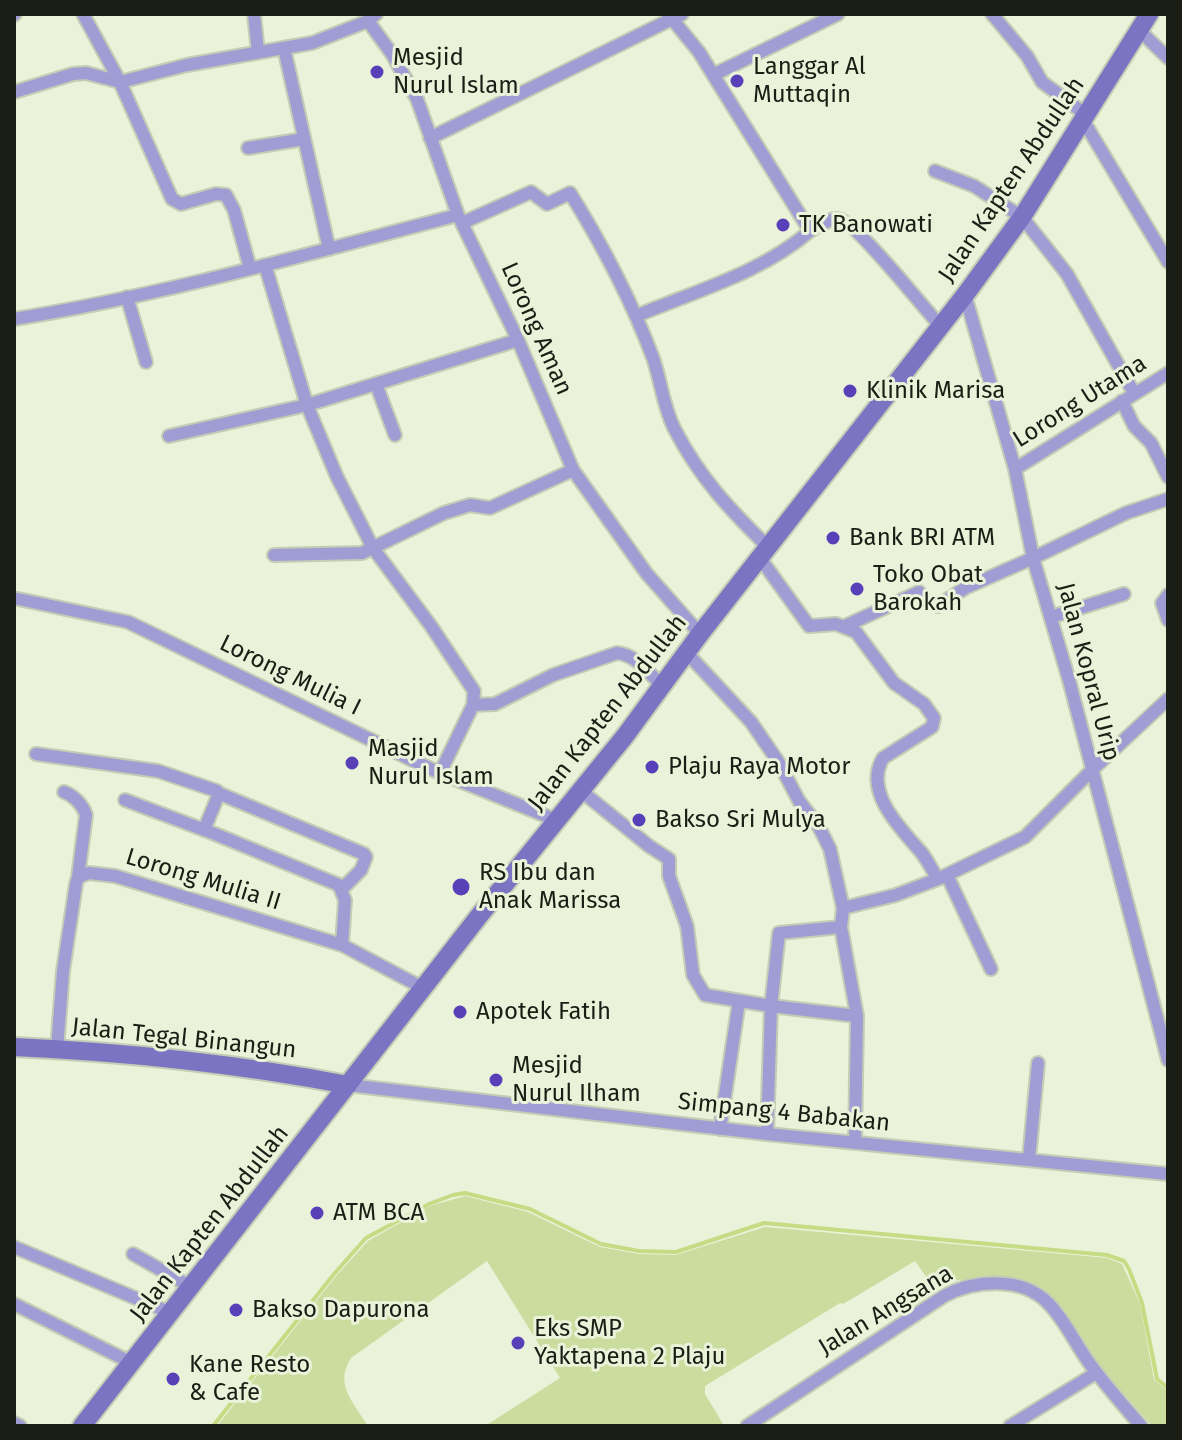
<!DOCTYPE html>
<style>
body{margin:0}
#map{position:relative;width:1182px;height:1440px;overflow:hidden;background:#eaf2d9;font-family:"Fira Sans",sans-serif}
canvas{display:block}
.frame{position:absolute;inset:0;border:16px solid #1b1e15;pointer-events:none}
</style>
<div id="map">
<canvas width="1182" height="1440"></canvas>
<div class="frame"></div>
</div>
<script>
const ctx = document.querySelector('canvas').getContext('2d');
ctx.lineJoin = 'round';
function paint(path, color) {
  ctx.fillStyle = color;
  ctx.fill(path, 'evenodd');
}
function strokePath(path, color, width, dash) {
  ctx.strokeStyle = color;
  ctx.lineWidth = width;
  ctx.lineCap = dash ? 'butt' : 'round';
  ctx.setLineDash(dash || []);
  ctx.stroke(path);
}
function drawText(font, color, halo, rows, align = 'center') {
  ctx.font = font + ' "Fira Sans",sans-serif';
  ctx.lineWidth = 6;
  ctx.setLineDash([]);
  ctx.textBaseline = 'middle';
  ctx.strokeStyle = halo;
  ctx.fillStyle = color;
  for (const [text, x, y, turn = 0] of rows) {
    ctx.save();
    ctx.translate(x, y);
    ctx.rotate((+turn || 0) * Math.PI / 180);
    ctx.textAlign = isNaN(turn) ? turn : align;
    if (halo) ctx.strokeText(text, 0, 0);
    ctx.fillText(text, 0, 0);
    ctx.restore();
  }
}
paint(new Path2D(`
 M 465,1196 L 528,1212 L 600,1247 L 639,1254 L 676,1255 L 765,1227 L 1107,1258 L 1122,1264 L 1140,1304 L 1154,1380 L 1168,1391 L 1168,1423 L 1165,1426 L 1152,1426 L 1084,1348 L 1052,1296 C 1036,1282 971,1275 950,1282 C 946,1283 942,1286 938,1288 L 932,1285 L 915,1261 L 843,1304 L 840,1303 L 705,1386 L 705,1394 L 723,1424 L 721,1426 L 485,1426 L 560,1378 L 487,1261 L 351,1358 C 334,1384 353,1402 368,1426 L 217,1426 L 336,1276 L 368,1241 L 430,1206 Z`), '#cbdc9f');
strokePath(new Path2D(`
 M 213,1426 L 334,1274 L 366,1238 L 429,1204 L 453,1195 L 465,1193 L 530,1209 L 601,1244 L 639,1251 L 676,1252 L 764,1223 L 1107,1255 L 1124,1261 L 1129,1269 L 1142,1303 L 1157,1379 L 1168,1388`), '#c5dc85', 4);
const street = new Path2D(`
 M 83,14 L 120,82 L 172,199 L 181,204 L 216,194 L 226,195 L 234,210 L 250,268
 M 254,14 L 258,52
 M 668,14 L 699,52 L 810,231 C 818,227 829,218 838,219 C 853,219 926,310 940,326
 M 992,14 L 1027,56 L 1042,82 L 1085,114
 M 14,15 L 15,14
 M 368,21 L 392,54 L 417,99 L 458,215 L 518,340 L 573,470 L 647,574 L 700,634
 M 1139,30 L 1168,58
 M 284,48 L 329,249
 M 713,75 L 838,14
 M 14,92 L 73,74 L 86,73 L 120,82 L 187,65 L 312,43 L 368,21 L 376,14
 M 1083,120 L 1168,262
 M 430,138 L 682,14
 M 248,148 L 304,139
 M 935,171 L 974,186 L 1022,217 L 1067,274 L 1134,393
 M 462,223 L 531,192 L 547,204 L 570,193 C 601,242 633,304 653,358 C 661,381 663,406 674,428 C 699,477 730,510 769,548
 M 265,265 L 307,405 L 337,477 L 373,548 L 431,626 L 474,691 L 473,705 L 440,773
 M 965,295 L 1015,469 L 1033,558 L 1069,680 L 1168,1060
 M 127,297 L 146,362
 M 636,316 C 695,291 760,274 810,231
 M 14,319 C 164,295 311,253 458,215
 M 376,384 L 395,435
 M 1122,401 L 1134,426 L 1151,443 L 1168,477
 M 169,436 L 307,405 L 518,340
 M 1015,469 L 1168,373
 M 274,555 L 362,553 L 444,513 L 470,505 L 490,508 L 573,470
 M 760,558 L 809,626 L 836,624 L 856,632 L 894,683 L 924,704 L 934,718 L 932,727 L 883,758 C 863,792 901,829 921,852 C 928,861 932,870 938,879
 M 1168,595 L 1162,603 L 1168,620
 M 18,599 L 128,622 L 433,770 L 556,820
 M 938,606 L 965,588 L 1033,558 L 1126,513 L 1168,499
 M 1051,617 L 1124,594
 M 845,626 L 919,592
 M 686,652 L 751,722 L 779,763 L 799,801 L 819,827 L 830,849 L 843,908 L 841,927 L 857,1016 L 855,1143
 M 473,705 L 495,704 L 553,675 L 617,653 C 635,654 650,674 662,686
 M 36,754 L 158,771 L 217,791 L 218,796 L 204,830
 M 580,790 L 649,846 L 669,859 L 669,876 L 687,926 L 693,975 L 705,995 L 771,1006 L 857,1016
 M 64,792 C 73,795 83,805 86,815 L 78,877
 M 218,793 L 364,854 L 366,857 L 361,870 L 342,889
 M 125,800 L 215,834 L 339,885 L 345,900 L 342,945 L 423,988
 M 947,875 L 991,969
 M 843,908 L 896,895 L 938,879 L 1025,837 L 1093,769 L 1168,699
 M 57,1049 L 63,971 L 76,884 L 78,877 L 89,873 L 115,876 L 342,945
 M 348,1085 L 767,1134 L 1168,1174
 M 720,1129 L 739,1001
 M 767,1134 L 771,1006 L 779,933 L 841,927
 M 1029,1159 L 1038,1063
 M 14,1247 L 171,1313
 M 133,1254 L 191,1287
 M 14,1304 L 132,1363
 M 14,1423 L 20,1426
 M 747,1426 L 944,1296 C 974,1280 1022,1276 1048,1303 C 1065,1320 1076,1345 1090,1364 C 1106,1386 1124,1406 1141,1426
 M 1010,1426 L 1096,1373`);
const secondary = new Path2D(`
 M 14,1047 C 126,1052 238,1064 348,1085
 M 82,1426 L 479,916 L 625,736 L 700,634 L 965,295 L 1022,217 L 1149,14`);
strokePath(street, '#c5ccb6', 16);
strokePath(secondary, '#c5ccb6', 22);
strokePath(street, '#9f9dd3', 12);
strokePath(secondary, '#7a74c3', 18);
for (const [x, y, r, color] of [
 [377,72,8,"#5840b8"],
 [737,81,8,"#5840b8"],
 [783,225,8,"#5840b8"],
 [850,391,8,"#5840b8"],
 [833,538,8,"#5840b8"],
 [857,589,8,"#5840b8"],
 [352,763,8,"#5840b8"],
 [652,767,8,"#5840b8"],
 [639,820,8,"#5840b8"],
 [461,887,10,"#5840b8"],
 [460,1012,8,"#5840b8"],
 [496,1080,8,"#5840b8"],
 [317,1213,8,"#5840b8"],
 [236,1310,8,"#5840b8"],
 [518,1343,8,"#5840b8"],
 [173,1379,8,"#5840b8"]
]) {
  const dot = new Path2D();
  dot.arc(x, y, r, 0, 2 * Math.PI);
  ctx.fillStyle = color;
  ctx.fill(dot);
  strokePath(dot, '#eaf2d9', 3);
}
drawText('24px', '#1b1e15', '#eaf2d9', [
 ["Mesjid",393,58],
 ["Nurul Islam",393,86],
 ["Langgar Al",753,67],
 ["Muttaqin",753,95],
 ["TK Banowati",799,225],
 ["Klinik Marisa",866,391],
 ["Bank BRI ATM",849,538],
 ["Toko Obat",873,575],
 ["Barokah",873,603],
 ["Masjid",368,749],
 ["Nurul Islam",368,777],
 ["Plaju Raya Motor",668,767],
 ["Bakso Sri Mulya",655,820],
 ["RS Ibu dan",479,873],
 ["Anak Marissa",479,901],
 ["Apotek Fatih",476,1012],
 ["Mesjid",512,1066],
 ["Nurul Ilham",512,1094],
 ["ATM BCA",333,1213],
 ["Bakso Dapurona",252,1310],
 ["Eks SMP",534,1329],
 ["Yaktapena 2 Plaju",534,1357],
 ["Kane Resto",189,1365],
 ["& Cafe",189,1393]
], 'left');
drawText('24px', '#1b1e15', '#eaf2d9', [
 ["Jalan Kapten Abdullah",1012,180,-56],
 ["Lorong Aman",536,329,66],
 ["Lorong Utama",1080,402,-32],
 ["Jalan Kopral Urip",1088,672,75],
 ["Lorong Mulia I",290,676,26],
 ["Jalan Kapten Abdullah",608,713,-52],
 ["Lorong Mulia II",203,880,17],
 ["Jalan Tegal Binangun",184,1039,6],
 ["Simpang 4 Babakan",784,1113,6],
 ["Jalan Kapten Abdullah",210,1224,-52],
 ["Jalan Angsana",886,1311,-31]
]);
</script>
